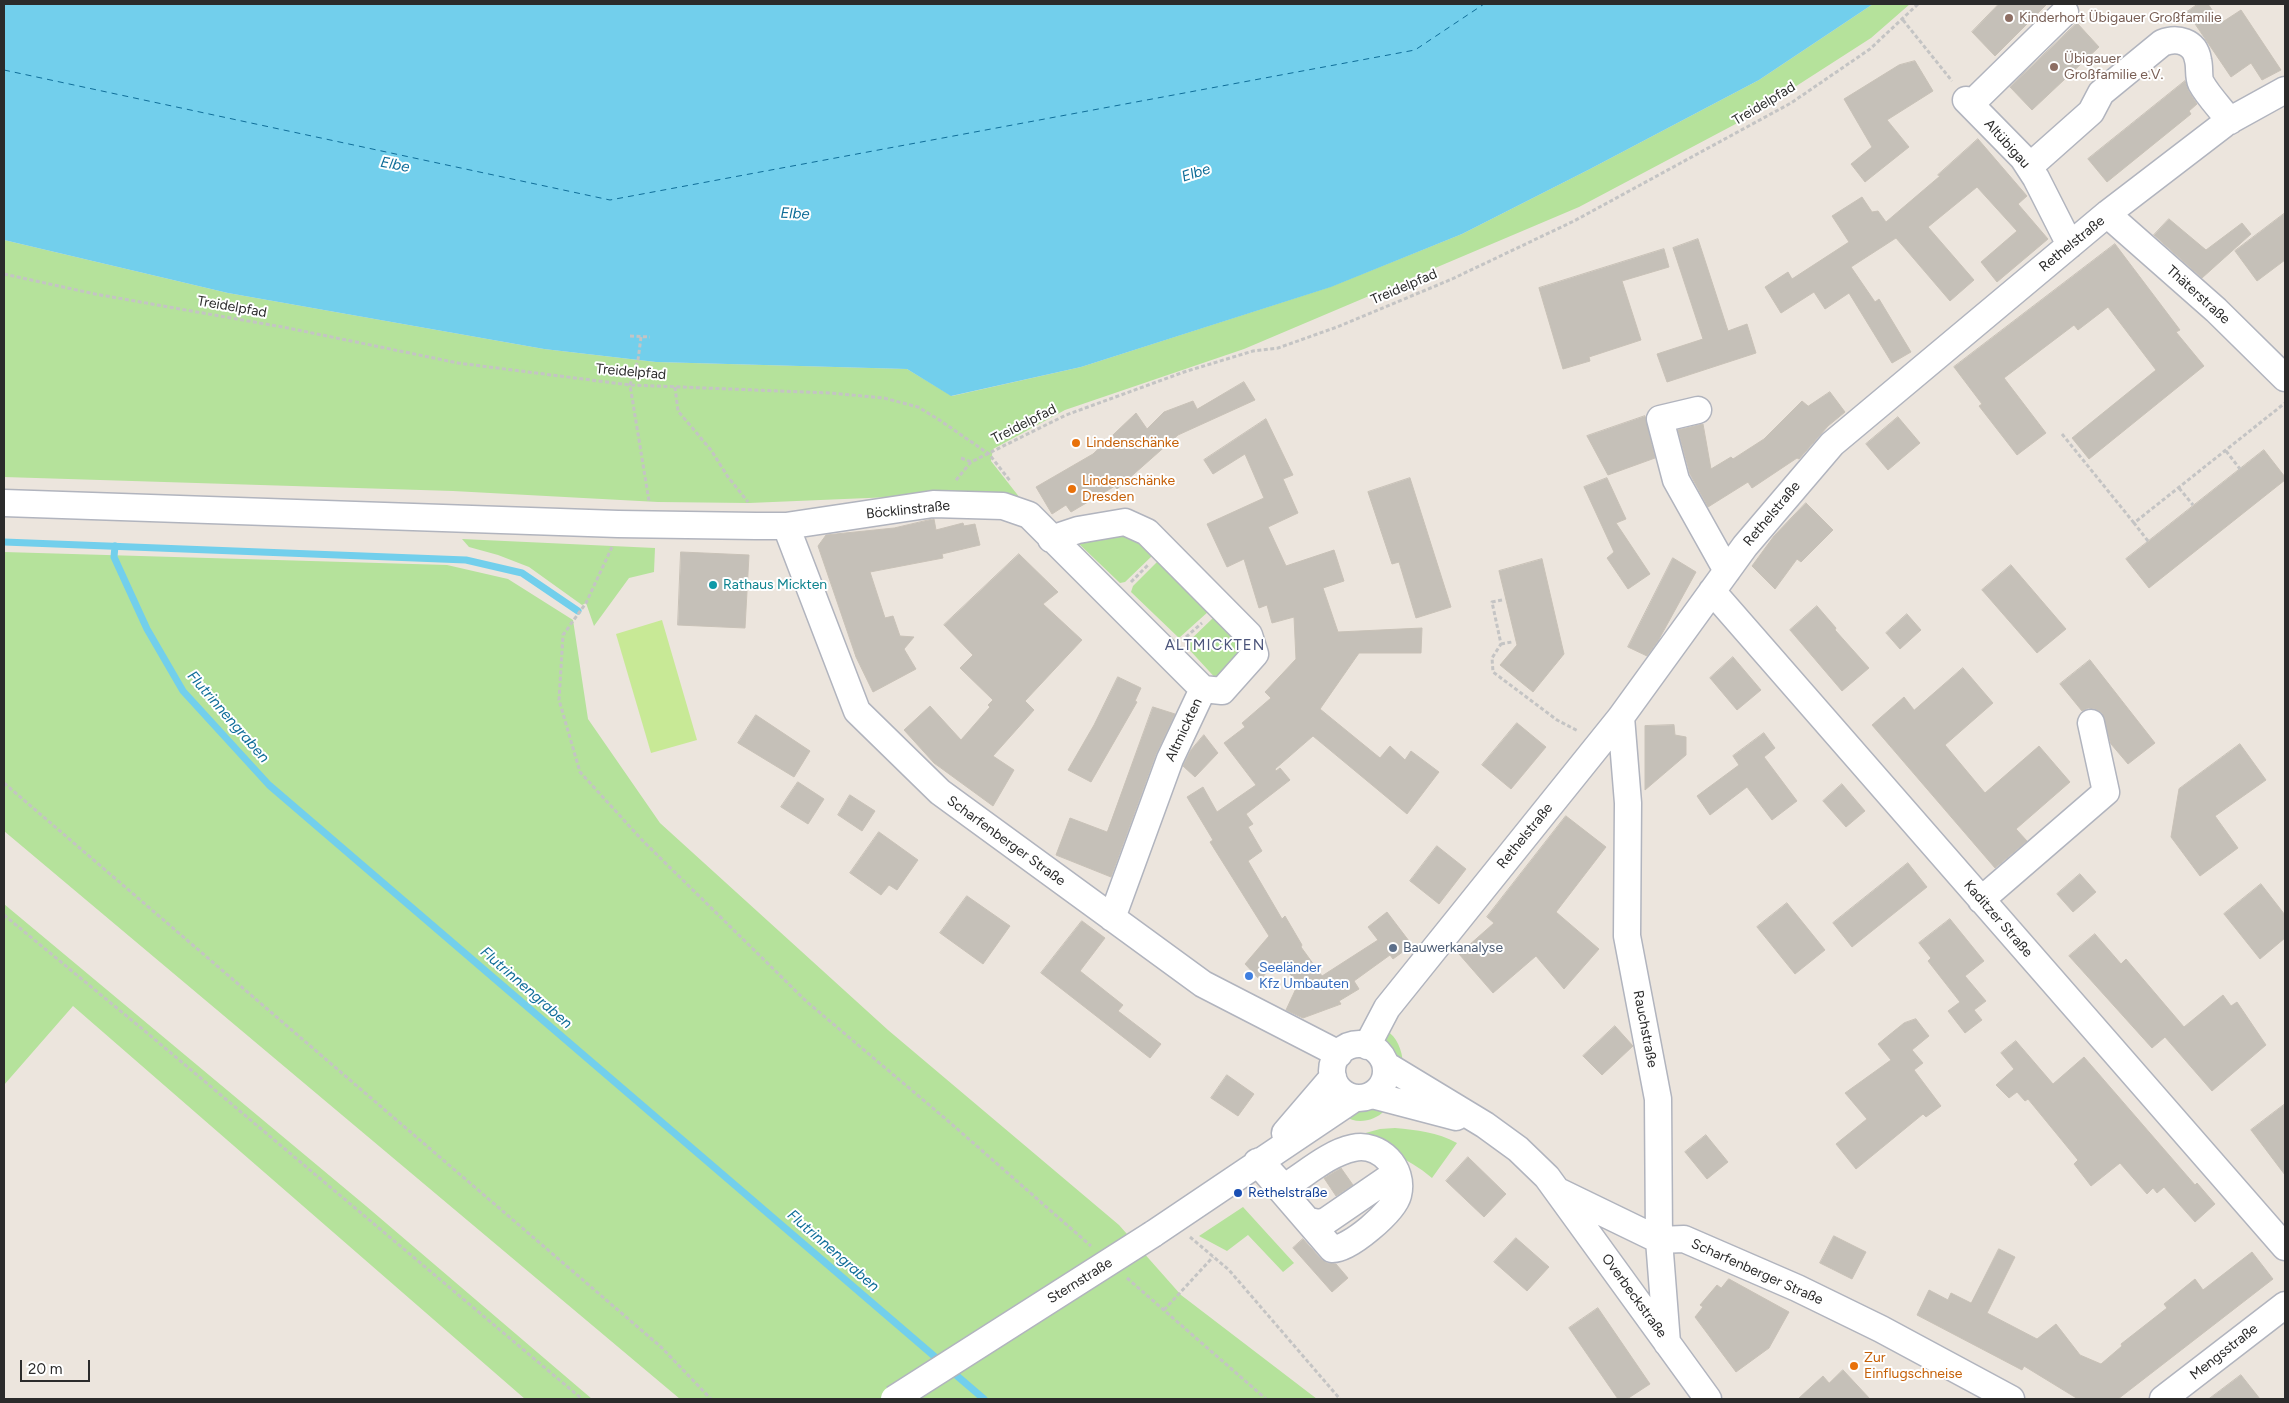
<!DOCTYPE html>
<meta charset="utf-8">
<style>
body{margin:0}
#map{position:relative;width:2289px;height:1403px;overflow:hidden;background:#ece5dd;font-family:Figtree,sans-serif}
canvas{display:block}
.frame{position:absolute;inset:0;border:5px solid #2b2b2b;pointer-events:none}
.scale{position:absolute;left:20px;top:1360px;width:70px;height:22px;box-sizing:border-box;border:2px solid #2b2b2b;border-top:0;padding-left:6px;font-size:15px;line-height:18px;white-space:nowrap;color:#2b2b2b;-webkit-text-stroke:4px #fff;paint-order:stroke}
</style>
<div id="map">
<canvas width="2289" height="1403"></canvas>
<div class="frame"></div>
<div class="scale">20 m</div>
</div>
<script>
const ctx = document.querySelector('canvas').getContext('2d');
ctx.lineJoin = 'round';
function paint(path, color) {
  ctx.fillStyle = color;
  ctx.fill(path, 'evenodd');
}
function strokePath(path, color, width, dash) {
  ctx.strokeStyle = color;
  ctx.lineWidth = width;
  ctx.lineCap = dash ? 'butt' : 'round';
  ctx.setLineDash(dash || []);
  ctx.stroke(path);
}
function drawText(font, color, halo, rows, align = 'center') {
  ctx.font = font + ' Figtree,sans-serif';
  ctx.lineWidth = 4;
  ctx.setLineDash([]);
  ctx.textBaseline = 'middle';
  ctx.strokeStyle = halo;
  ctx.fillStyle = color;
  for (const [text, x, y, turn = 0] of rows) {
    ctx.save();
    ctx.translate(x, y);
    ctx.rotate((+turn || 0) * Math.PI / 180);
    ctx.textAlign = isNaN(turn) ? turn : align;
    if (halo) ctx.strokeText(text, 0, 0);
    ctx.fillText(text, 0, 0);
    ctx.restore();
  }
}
paint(new Path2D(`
 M 1873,4 L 1910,4 L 1871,38 L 1745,119 L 1579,207 L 1244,349 L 1065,410 L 993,449 L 991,461 L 1020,498 L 892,497 L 749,503 L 658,502 L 453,491 L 4,477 L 4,240 L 228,293 L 544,349 L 656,362 L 907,369 L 952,396 L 1081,367 L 1330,287 L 1462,234 L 1590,169 L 1759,80 Z
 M 1123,533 L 1153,551 L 1152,556 L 1125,582 L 1120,583 L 1076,541 Z
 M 462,539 L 655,548 L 654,572 L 629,578 L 594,626 L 586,603 L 582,605 L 529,567 L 498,555 L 469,547 Z
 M 4,552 L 447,565 L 508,579 L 573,620 L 588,719 L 660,823 L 888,1030 L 1119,1225 L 1181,1295 L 1317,1399 L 680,1399 L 4,831 Z
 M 1159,560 L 1209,611 L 1179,638 L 1131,592 L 1133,586 Z
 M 1213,618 C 1230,616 1237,641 1245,654 L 1220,683 L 1185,645 Z
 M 4,904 L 366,1206 L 592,1399 L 525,1399 L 73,1006 L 4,1085 Z
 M 1386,1030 C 1397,1037 1402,1050 1403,1063 L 1388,1054 L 1386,1042 Z
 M 1369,1106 L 1384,1111 C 1375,1121 1356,1125 1345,1116 Z
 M 1395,1128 C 1417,1130 1437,1132 1457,1143 L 1432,1178 C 1407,1157 1381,1147 1351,1137 L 1380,1129 Z
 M 1243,1207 L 1294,1263 L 1283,1272 L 1248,1235 L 1227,1251 L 1199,1236 Z`), '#b5e29b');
paint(new Path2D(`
 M 662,620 L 697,740 L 651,753 L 616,634 Z`), '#c8e996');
paint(new Path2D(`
 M 4,4 L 1873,4 L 1759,80 L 1590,169 L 1462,234 L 1331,287 L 1081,367 L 951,396 L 907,369 L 656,362 L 544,349 L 228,293 L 4,240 Z`), '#72cfec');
strokePath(new Path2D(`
 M 4,542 L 466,560 L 522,573 L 578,611
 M 115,546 L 114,557 L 147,629 L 183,691 L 269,785 L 941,1362
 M 949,1369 L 984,1399`), '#72cfec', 7);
strokePath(new Path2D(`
 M 4,70 L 610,200 L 1415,50 L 1484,4`), '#106e99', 1, [6, 5]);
const building = new Path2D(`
 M 1999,4 L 2047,4 L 1995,56 L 1972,32 Z
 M 2198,4 L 2208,4 L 2221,23 L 2241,10 L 2281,70 L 2262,80 L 2251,63 L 2231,77 L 2187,12 Z
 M 2077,23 L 2099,47 L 2032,110 L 2010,87 Z
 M 1915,61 L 1933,91 L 1887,120 L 1909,147 L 1865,182 L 1851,164 L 1872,147 L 1844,99 L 1899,65 Z
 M 2185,81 L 2188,90 L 2197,104 L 2189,111 L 2191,114 L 2107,182 L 2088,159 Z
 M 1978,139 L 2027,196 L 2018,204 L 2048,239 L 1997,282 L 1981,262 L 2017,231 L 1977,187 L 1928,227 L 1974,280 L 1950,301 L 1896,238 L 1851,267 L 1875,302 L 1879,299 L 1911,352 L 1892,363 L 1849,293 L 1825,309 L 1814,292 L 1781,313 L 1765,287 L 1788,272 L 1792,279 L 1849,242 L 1832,216 L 1862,197 L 1872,212 L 1878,211 L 1886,222 L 1940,176 L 1938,175 Z
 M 2285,213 L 2285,260 L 2257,281 L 2235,251 Z
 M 2169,219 L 2206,250 L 2242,223 L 2251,234 L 2202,278 L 2154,235 Z
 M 1698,239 L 1728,331 L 1747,324 L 1756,353 L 1667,382 L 1657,354 L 1703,339 L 1673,248 Z
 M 2115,244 L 2180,330 L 2176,332 L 2204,366 L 2089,459 L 2072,438 L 2156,370 L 2108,307 L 2078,330 L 2074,325 L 2004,378 L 2046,433 L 2017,455 L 1979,406 L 1982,404 L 1954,367 Z
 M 1664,249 L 1669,267 L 1622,281 L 1641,340 L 1589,357 L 1590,361 L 1563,369 L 1539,288 Z
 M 1244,382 L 1255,400 L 1178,435 L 1117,489 L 1115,486 L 1071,512 L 1066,505 L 1052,514 L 1036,487 L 1093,454 L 1136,413 L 1147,429 L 1164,412 L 1193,401 L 1197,409 Z
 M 1830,392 L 1845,412 L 1828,426 L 1799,459 L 1797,458 L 1752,488 L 1748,482 L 1708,507 L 1690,474 L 1678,430 L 1703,424 L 1711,469 L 1731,457 L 1733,459 L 1764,439 L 1802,401 L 1808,406 Z
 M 1645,416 L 1655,458 L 1608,475 L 1587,436 Z
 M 1898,417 L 1920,443 L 1888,470 L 1866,444 Z
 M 1266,419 L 1293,475 L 1283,479 L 1298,513 L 1268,527 L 1286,566 L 1334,550 L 1344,581 L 1323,588 L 1338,632 L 1422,628 L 1421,653 L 1359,653 L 1320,709 L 1380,758 L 1390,746 L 1405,760 L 1411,751 L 1439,772 L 1407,814 L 1313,736 L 1275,769 L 1276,771 L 1280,768 L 1290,780 L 1246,814 L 1253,824 L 1248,827 L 1262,851 L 1248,861 L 1282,919 L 1285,916 L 1302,945 L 1301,947 L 1322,976 L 1378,940 L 1368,927 L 1387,912 L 1412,945 L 1393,959 L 1390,955 L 1354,981 L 1359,989 L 1339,1001 L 1341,1004 L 1303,1018 L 1286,1010 L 1299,982 L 1276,962 L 1260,980 L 1245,964 L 1269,936 L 1210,842 L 1213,840 L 1187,797 L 1203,787 L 1217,812 L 1256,785 L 1224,743 L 1245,727 L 1242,723 L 1271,698 L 1265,692 L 1296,659 L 1294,617 L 1272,623 L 1267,605 L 1259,608 L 1244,559 L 1227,567 L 1207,524 L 1264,498 L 1245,454 L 1213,474 L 1204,460 Z
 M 2264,450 L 2285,477 L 2285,480 L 2149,588 L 2126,559 Z
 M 1410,478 L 1451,607 L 1416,618 L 1399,562 L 1392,564 L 1368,492 Z
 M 1607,478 L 1626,519 L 1616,523 L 1650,574 L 1628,589 L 1607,558 L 1614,552 L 1584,487 Z
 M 1806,503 L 1833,530 L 1801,562 L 1797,559 L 1775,589 L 1752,566 L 1774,536 Z
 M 934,519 L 936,530 L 963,523 L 964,526 L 975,524 L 980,545 L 942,554 L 943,558 L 870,572 L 885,618 L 893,616 L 900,636 L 914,637 L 904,649 L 916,669 L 873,692 L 856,657 L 818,546 L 826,535 L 894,528 Z
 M 681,552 L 749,555 L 745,628 L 678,625 Z
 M 1019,554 L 1058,592 L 1043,604 L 1082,640 L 1025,701 L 1034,710 L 993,756 L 1014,770 L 993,806 L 934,763 L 904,730 L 930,706 L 961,740 L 990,707 L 988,705 L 993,700 L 960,668 L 973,655 L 944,625 Z
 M 1673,558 L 1696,572 L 1658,641 L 1647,656 L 1628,647 Z
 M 1542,559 L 1564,654 L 1533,692 L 1500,665 L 1517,645 L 1499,571 Z
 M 2011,565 L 2066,629 L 2037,653 L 1982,590 Z
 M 1817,606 L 1836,628 L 1835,630 L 1869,668 L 1842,691 L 1790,630 Z
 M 1907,614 L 1921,630 L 1900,649 L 1886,633 Z
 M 1733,657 L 1761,690 L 1737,710 L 1710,678 Z
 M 2090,660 L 2155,743 L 2128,764 L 2111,744 L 2102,713 L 2095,709 L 2088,708 L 2082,711 L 2060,684 Z
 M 1963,668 L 1993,703 L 1945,745 L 1985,793 L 2039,746 L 2070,782 L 2016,829 L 2027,841 L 1995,868 L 1872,725 L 1904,697 L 1914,710 Z
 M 1118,677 L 1141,688 L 1135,701 L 1137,702 L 1091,782 L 1068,770 L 1094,725 Z
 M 1153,707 L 1175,714 L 1156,754 L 1111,877 L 1056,855 L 1070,818 L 1107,832 Z
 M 756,715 L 810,751 L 794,777 L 738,743 Z
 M 1517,723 L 1546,747 L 1511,789 L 1482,765 Z
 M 1674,725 L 1675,735 L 1686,737 L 1686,755 L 1645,790 L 1645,726 Z
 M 1764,733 L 1775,748 L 1764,757 L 1797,801 L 1772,820 L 1747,787 L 1710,815 L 1697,796 L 1739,765 L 1733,756 Z
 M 1204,735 L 1218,753 L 1195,777 L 1183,766 L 1191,750 Z
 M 2240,744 L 2266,780 L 2215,816 L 2238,848 L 2200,876 L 2171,837 L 2179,789 Z
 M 798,782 L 824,799 L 808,824 L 781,807 Z
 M 1842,784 L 1865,811 L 1846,827 L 1823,801 Z
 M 850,795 L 875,811 L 862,831 L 838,815 Z
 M 1566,816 L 1606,847 L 1556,912 L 1599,949 L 1564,989 L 1536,956 L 1493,993 L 1459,954 L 1494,923 L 1487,917 Z
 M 879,832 L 918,860 L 897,890 L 889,885 L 881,895 L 850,873 Z
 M 1437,846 L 1466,869 L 1439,904 L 1410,881 Z
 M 1908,863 L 1927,887 L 1852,947 L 1833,923 Z
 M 2080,874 L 2096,892 L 2073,912 L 2057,894 Z
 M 2261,884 L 2285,915 L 2285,938 L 2260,959 L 2224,914 Z
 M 967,896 L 1010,926 L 983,964 L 940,933 Z
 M 1787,903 L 1825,950 L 1795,974 L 1757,927 Z
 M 1950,919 L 1984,961 L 1965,976 L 1986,1001 L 1974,1010 L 1982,1020 L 1965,1033 L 1948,1011 L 1960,1002 L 1928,961 L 1931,958 L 1919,943 Z
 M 1082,921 L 1105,938 L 1080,971 L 1123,1005 L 1118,1011 L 1161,1044 L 1150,1058 L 1041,973 Z
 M 2095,934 L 2121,964 L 2126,959 L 2184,1027 L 2223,995 L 2231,1006 L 2237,1002 L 2266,1045 L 2212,1091 L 2165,1037 L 2152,1048 L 2069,956 Z
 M 1916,1019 L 1929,1036 L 1912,1050 L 1923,1063 L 1914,1070 L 1941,1106 L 1926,1117 L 1923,1114 L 1856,1169 L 1836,1144 L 1867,1119 L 1845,1093 L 1891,1060 L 1878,1044 L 1904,1023 Z
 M 1615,1026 L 1633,1046 L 1602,1075 L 1583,1056 Z
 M 2016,1041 L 2053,1084 L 2084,1057 L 2195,1185 L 2197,1183 L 2215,1204 L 2195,1222 L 2164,1187 L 2157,1193 L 2153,1188 L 2147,1194 L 2120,1163 L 2091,1186 L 2074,1164 L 2078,1160 L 2028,1099 L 2025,1101 L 2017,1092 L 2009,1098 L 1996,1085 L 2014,1069 L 2001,1053 Z
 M 1227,1075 L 1254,1094 L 1238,1116 L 1211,1098 Z
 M 2285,1104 L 2285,1175 L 2251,1130 Z
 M 1706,1135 L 1728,1162 L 1707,1179 L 1685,1152 Z
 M 1468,1157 L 1506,1194 L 1484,1217 L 1446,1181 Z
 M 1341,1168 L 1353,1185 L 1336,1196 L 1324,1178 Z
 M 1834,1236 L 1866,1252 L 1852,1279 L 1820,1263 Z
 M 1516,1238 L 1549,1267 L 1527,1291 L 1494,1262 Z
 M 1303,1239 L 1321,1259 L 1327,1263 L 1336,1264 L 1348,1278 L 1332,1292 L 1293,1248 Z
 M 1999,1249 L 2015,1257 L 1987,1313 L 2037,1339 L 2056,1324 L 2080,1355 L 2101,1364 L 2122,1346 L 2121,1344 L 2167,1308 L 2164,1304 L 2195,1279 L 2203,1290 L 2252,1252 L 2273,1279 L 2118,1399 L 2078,1399 L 2024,1366 L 2022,1370 L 1917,1315 L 1929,1290 L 1948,1300 L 1951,1293 L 1971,1303 Z
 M 1729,1279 L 1789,1312 L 1769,1348 L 1736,1372 L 1695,1317 L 1703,1307 L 1700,1305 L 1717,1285 L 1721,1288 Z
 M 1598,1308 L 1650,1384 L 1627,1399 L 1618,1399 L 1569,1328 Z
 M 1843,1370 L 1870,1399 L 1798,1399 L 1823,1376 L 1829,1383 Z
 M 2241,1375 L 2260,1399 L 2209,1399 Z`);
paint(building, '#c5c0b8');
strokePath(building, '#c8c1b7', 1);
const minor = new Path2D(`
 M 1966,100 L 2023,158 L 2036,178 L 2070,245
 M 1971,104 L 2065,12
 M 2029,167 L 2091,112 L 2101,93 L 2162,43 C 2177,37 2195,41 2198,60 C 2200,67 2198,77 2201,83 C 2208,96 2221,109 2230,121
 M 2107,214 L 2216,310 L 2285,378
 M 1698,410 L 1660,419 L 1676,480 L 1727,571
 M 4,503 L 618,524 L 756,526 L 786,526 L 933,504 L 1003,506 L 1029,515 L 1203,689
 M 786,526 L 857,711 L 940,792 L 1203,984 L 1339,1054
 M 1051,539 L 1078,530 L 1125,522 L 1147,532 L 1249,635 L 1255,654 L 1222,691 L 1203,689
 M 1712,591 L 2285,1247
 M 1621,717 L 1628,803 L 1627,936 L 1658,1099 L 1659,1240 L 1667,1343
 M 1981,900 L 2106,792 L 2091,723
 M 1112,918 L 1170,759 L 1203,689
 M1332 1071a27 27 0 1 1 54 0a27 27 0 1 1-54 0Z
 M 1367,1046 L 1387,1008 L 1621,717 L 1745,546 L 1832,444 L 2107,214 L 2227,122 L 2285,90
 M 1386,1065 L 1485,1125 L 1518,1149 L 1547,1177 L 1708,1399
 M 1372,1095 L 1456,1117
 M 1285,1133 L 1333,1077
 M 1257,1162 L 1332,1249 C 1349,1250 1394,1211 1398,1195 C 1405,1168 1379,1142 1353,1148 C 1329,1153 1307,1173 1286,1186 L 1281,1184 L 1260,1161
 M 1560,1192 L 1659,1240 L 1684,1239 L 1797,1288 L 1881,1329 L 2011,1399
 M 1309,1221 L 1319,1223 L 1326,1221 L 1396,1173
 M 1153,1234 L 1355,1098
 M 2163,1399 L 2285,1305`);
strokePath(minor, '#b1b4be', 29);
strokePath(new Path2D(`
 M 1903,20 L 1952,81
 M 4,274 L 95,294 L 288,328 L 458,363 L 630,385 L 830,393 L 884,398 L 918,407 L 941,421 L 989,454 L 1011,482
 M 630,336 L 650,337
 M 641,337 L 638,360 L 630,385 L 649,501
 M 675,387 L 678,411 L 711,450 L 728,477 L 748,502
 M 2062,434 L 2134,523
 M 2226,451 L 2240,469
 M 961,458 L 971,462
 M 956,480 L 971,462 L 1066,415 L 1184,372 L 1253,351 L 1278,348 L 1337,327 L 1452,279 L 1574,221 L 1791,103 L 1870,49 L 1918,4
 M 2179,488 L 2193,505
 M 2148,541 L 2134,523 L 2285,403
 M 612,547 L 586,603 L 563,635 L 559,700 L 580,772 L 642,840 L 806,1001 L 947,1120 L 1091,1246
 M 1131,582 L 1148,565
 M 1502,600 L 1492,602 L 1501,644 L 1492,658 L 1493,672 L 1557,720 L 1578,731
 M 1186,637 L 1202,623
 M 1501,644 L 1512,642
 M 4,783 L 661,1347 L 711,1399
 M 4,915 L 146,1032 L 582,1399
 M 1190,1237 L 1229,1270 L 1340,1399
 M 1127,1278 L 1266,1399
 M 1164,1310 L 1213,1257`), '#c4c4c4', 3, [4, 2.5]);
strokePath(minor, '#fff', 26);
const minorBridge = new Path2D(`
 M 894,1399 L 1153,1234`);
strokePath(minorBridge, '#b1b4be', 29, []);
strokePath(minorBridge, '#fff', 26);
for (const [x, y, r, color] of [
 [2009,18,5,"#8d6e63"],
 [2054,67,5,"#8d6e63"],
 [1076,443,5,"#e8710a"],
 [1072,489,5,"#e8710a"],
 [713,585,5,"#0f9aa8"],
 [1393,948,5,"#5c6f8a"],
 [1249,976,5,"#3f7fe0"],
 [1238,1193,5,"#1a4fb4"],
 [1854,1366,5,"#e8710a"]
]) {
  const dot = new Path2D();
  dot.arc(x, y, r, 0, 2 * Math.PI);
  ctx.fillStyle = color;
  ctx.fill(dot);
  strokePath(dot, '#fff', 2);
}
drawText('14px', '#785e54', '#fff', [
 ["Kinderhort Übigauer Großfamilie",2019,18],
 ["Übigauer",2064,59],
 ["Großfamilie e.V.",2064,75]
], 'left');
drawText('14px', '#2b2b2b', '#fff', [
 ["Treidelpfad",1764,104,-31],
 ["Altübigau",2007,144,48],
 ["Rethelstraße",2072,244,-39],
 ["Treidelpfad",1404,287,-23],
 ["Thäterstraße",2198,295,42],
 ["Treidelpfad",232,307,10],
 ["Treidelpfad",631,372,5],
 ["Treidelpfad",1024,424,-27],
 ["Böcklinstraße",908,510,-6],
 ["Rethelstraße",1772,514,-50],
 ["Altmickten",1184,730,-65],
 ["Rethelstraße",1525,836,-51],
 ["Scharfenberger Straße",1006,841,36],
 ["Kaditzer Straße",1998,919,49],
 ["Rauchstraße",1645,1029,79],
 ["Scharfenberger Straße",1757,1272,24],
 ["Sternstraße",1080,1281,-32],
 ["Overbeckstraße",1634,1296,54],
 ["Mengsstraße",2224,1352,-38]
]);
drawText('14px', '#c56008', '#fff', [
 ["Lindenschänke",1086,443],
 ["Lindenschänke",1082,481],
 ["Dresden",1082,497],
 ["Zur",1864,1358],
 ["Einflugschneise",1864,1374]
], 'left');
drawText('14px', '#0d838f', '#fff', [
 ["Rathaus Mickten",723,585]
], 'left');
drawText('14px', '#4e5e75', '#fff', [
 ["Bauwerkanalyse",1403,948]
], 'left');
drawText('14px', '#366cbe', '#fff', [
 ["Seeländer",1259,968],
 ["Kfz Umbauten",1259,984]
], 'left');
drawText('14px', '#164399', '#fff', [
 ["Rethelstraße",1248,1193]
], 'left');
drawText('italic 15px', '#106e99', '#fff', [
 ["Elbe",395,165,11],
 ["Elbe",1196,173,-18],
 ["Elbe",795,214,2],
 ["Flutrinnengraben",228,717,49],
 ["Flutrinnengraben",526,988,41],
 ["Flutrinnengraben",833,1251,41]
]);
ctx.letterSpacing = '1px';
drawText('15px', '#4c557b', '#fff', [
 ["ALTMICKTEN",1215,646]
]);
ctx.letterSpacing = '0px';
</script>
